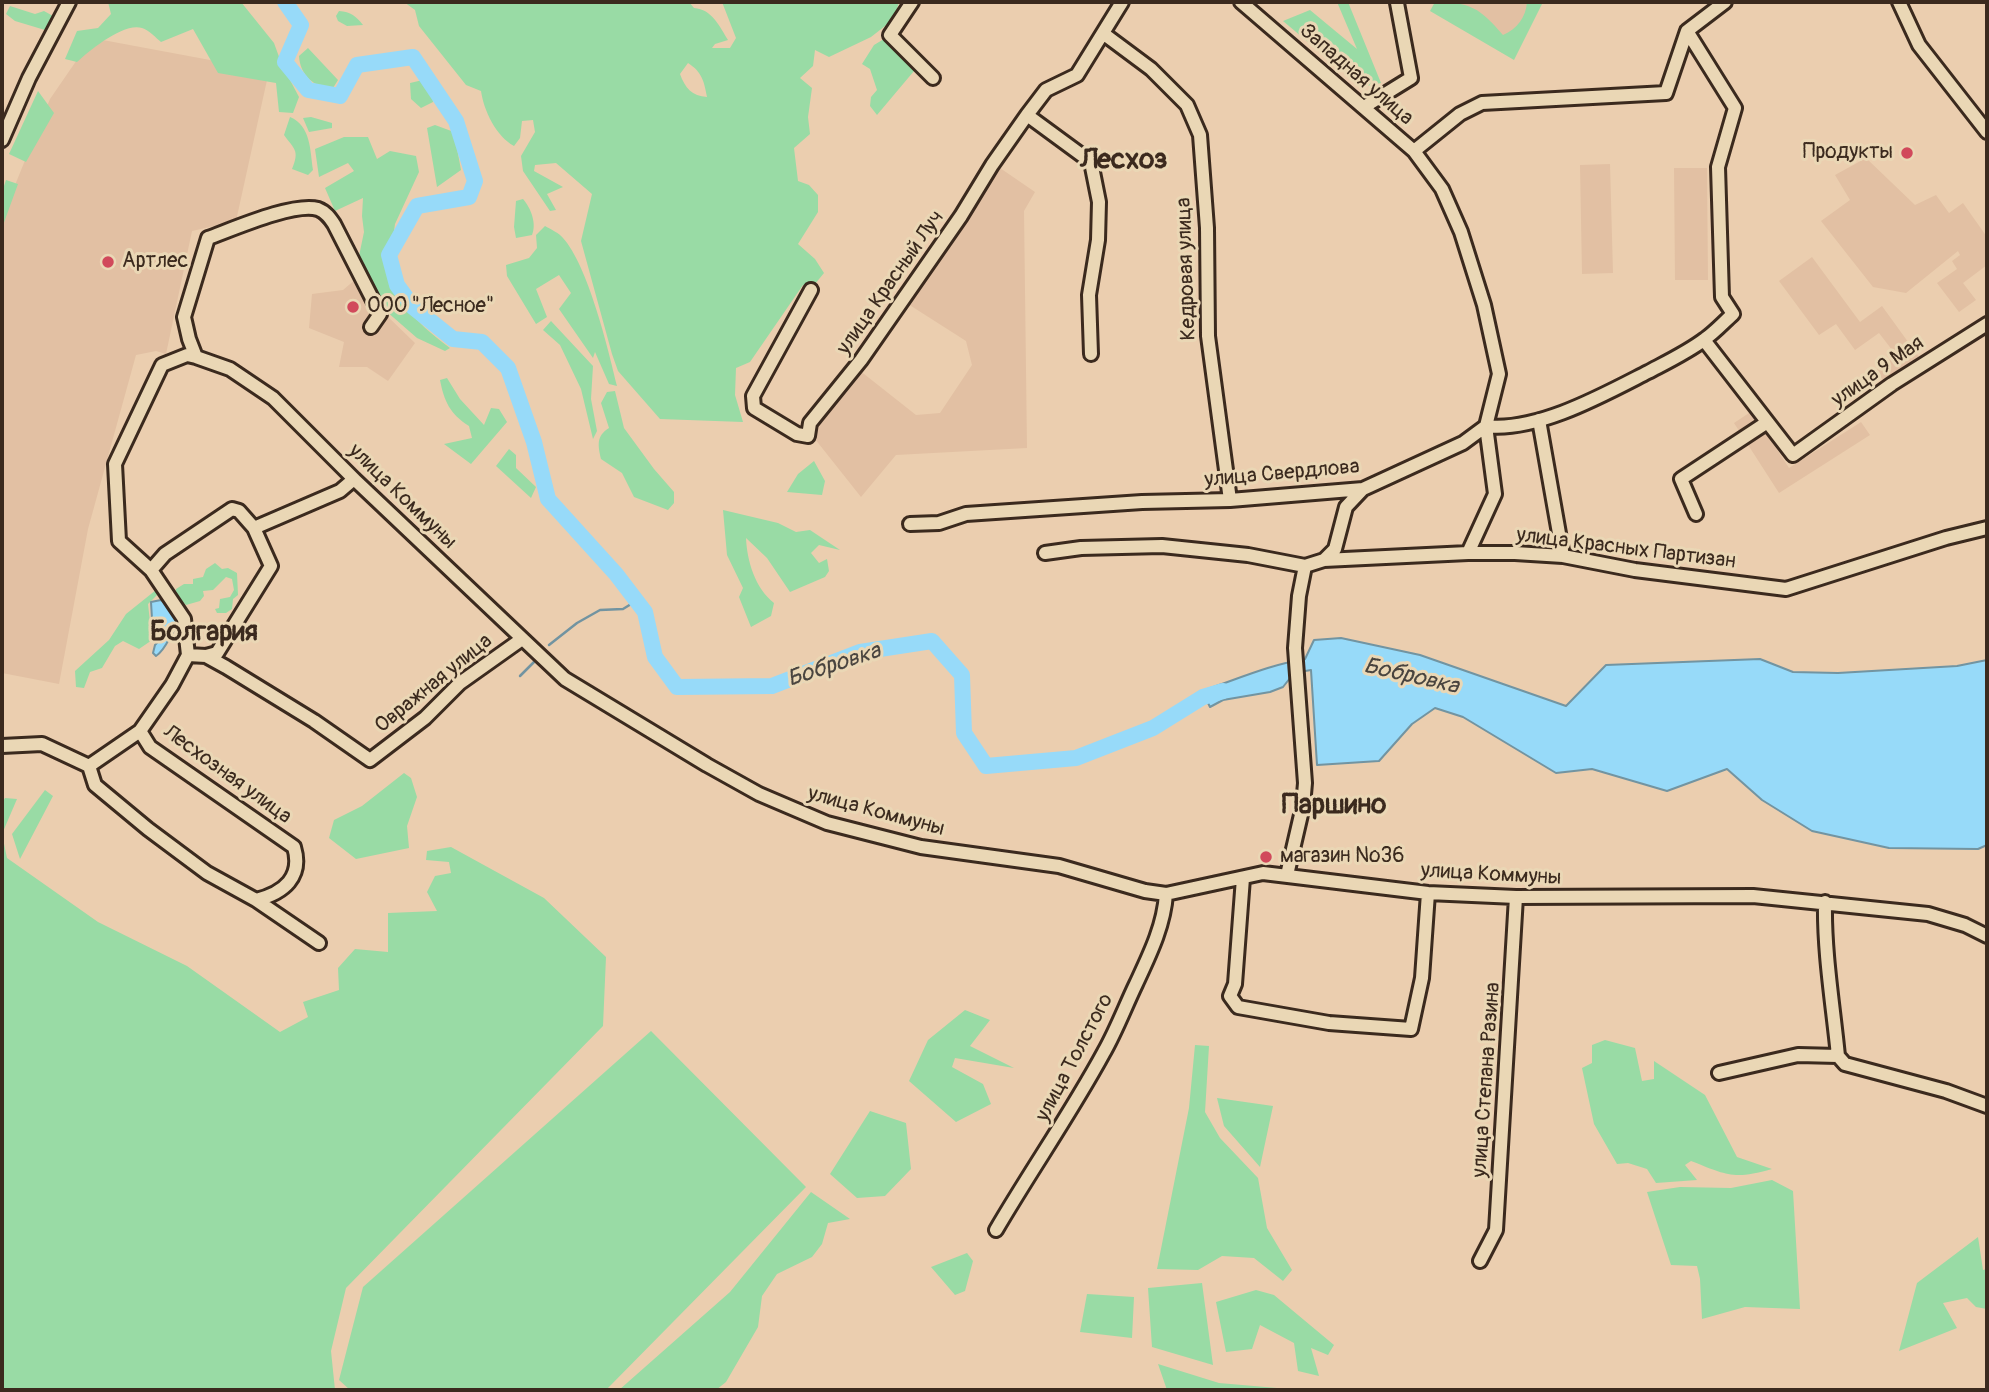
<!DOCTYPE html>
<meta charset="utf-8">
<style>
body{margin:0}
#map{position:relative;width:1989px;height:1392px;overflow:hidden;background:#ebceaf;font-family:Pangolin,sans-serif}
canvas{display:block}
.frame{position:absolute;inset:0;border:4px solid #3b2a1e;pointer-events:none}
</style>
<div id="map">
<canvas width="1989" height="1392"></canvas>
<div class="frame"></div>
</div>
<script>
const ctx = document.querySelector('canvas').getContext('2d');
ctx.lineJoin = 'round';
function paint(path, color) {
  ctx.fillStyle = color;
  ctx.fill(path, 'evenodd');
}
function strokePath(path, color, width, dash) {
  ctx.strokeStyle = color;
  ctx.lineWidth = width;
  ctx.lineCap = dash ? 'butt' : 'round';
  ctx.setLineDash(dash || []);
  ctx.stroke(path);
}
function drawText(font, color, halo, rows, align = 'center') {
  ctx.font = font + ' Pangolin,sans-serif';
  ctx.lineWidth = 6;
  ctx.setLineDash([]);
  ctx.textBaseline = 'middle';
  ctx.strokeStyle = halo;
  ctx.fillStyle = color;
  for (const [text, x, y, turn = 0] of rows) {
    ctx.save();
    ctx.translate(x, y);
    ctx.rotate((+turn || 0) * Math.PI / 180);
    ctx.textAlign = isNaN(turn) ? turn : align;
    if (halo) ctx.strokeText(text, 0, 0);
    ctx.fillText(text, 0, 0);
    ctx.restore();
  }
}
paint(new Path2D(`
 M 1451,2 L 1533,2 L 1513,41 L 1449,7 Z
 M 92,38 L 269,71 L 236,221 L 192,231 L 166,354 L 156,351 L 136,355 L 88,529 L 59,684 L 2,673 L 4,564 L 2,550 L 2,217 L 50,99 Z
 M 1866,158 L 1915,205 L 1936,195 L 1949,213 L 1963,203 L 1987,237 L 1987,265 L 1963,283 L 1976,300 L 1959,312 L 1937,283 L 1957,269 L 1952,261 L 1960,255 L 1958,251 L 1906,293 L 1873,287 L 1821,221 L 1850,200 L 1835,175 Z
 M 1610,164 L 1613,273 L 1582,274 L 1580,165 Z
 M 1000,168 L 1035,192 L 1024,211 L 1027,448 L 896,455 L 861,497 L 811,434 L 815,422 L 859,370 L 916,415 L 940,413 L 972,365 L 966,341 L 908,304 Z
 M 1674,168 L 1707,168 L 1708,280 L 1675,280 Z
 M 1812,257 L 1860,322 L 1882,306 L 1919,357 L 1885,383 L 1876,370 L 1896,355 L 1879,333 L 1855,350 L 1836,324 L 1819,335 L 1779,281 Z
 M 363,273 L 384,313 L 415,343 L 388,381 L 367,367 L 339,367 L 344,342 L 309,328 L 312,294 L 343,290 Z
 M 1752,411 L 1789,468 L 1861,422 L 1870,435 L 1779,493 L 1734,423 Z`), '#e2c0a3');
paint(new Path2D(`
 M 108,2 L 241,2 L 274,43 L 282,65 L 299,97 L 293,113 L 279,112 L 276,83 L 218,73 L 193,29 L 161,42 C 156,38 149,30 142,28 C 124,22 90,50 77,62 L 65,59 L 77,31 L 98,28 L 111,14 Z
 M 404,2 L 689,2 L 694,8 C 712,9 720,27 728,40 L 715,44 L 712,48 L 730,48 L 736,38 L 722,2 L 899,2 L 894,19 L 871,37 L 829,57 L 815,50 L 813,66 L 800,78 L 812,88 L 808,117 L 810,134 L 794,148 L 798,181 L 809,185 L 818,195 L 818,212 L 798,244 L 815,259 L 824,273 L 815,284 L 803,285 L 750,362 L 736,368 L 735,395 L 743,422 L 660,419 L 618,371 L 612,354 L 581,241 L 592,194 L 556,163 L 535,165 L 534,171 L 563,187 L 547,194 L 556,210 L 550,211 L 523,171 L 521,156 L 535,132 L 533,120 L 522,121 L 520,138 L 514,146 C 496,136 484,111 481,91 L 466,85 L 419,26 L 415,10 ZM 688,63 C 702,72 704,81 707,97 C 692,96 685,88 680,74 Z
 M 1337,2 L 1348,2 L 1381,83 L 1367,86 L 1341,57 L 1336,45 L 1325,43 L 1321,53 L 1283,21 L 1310,10 L 1357,49 Z
 M 1435,2 C 1470,2 1480,8 1503,35 C 1517,29 1526,17 1527,2 L 1543,2 L 1514,60 L 1430,11 Z
 M 10,6 L 35,14 L 44,11 L 53,16 L 45,30 L 15,21 L 6,14 Z
 M 339,11 C 351,12 356,16 363,25 L 347,26 L 338,21 L 336,16 Z
 M 884,39 L 915,62 L 914,71 L 877,115 L 870,106 L 871,97 L 877,90 L 870,69 L 862,64 L 874,45 Z
 M 308,48 L 338,80 L 333,88 C 314,88 300,75 299,56 Z
 M 423,80 L 432,91 L 433,102 L 421,108 L 411,99 L 410,83 Z
 M 38,91 L 54,113 L 26,162 L 9,154 Z
 M 290,117 C 311,126 310,150 313,170 L 308,175 L 292,169 C 300,150 294,149 284,135 Z
 M 311,117 L 332,123 L 332,128 L 309,132 L 303,118 Z
 M 435,125 L 454,132 L 461,170 L 437,187 L 427,128 Z
 M 344,137 L 368,137 L 377,159 L 390,151 L 416,156 L 419,172 L 395,224 L 393,238 L 382,254 C 398,302 410,318 450,348 L 445,351 L 417,338 L 386,311 L 359,256 L 364,232 L 362,216 L 363,198 L 335,211 L 325,188 L 354,171 L 348,163 L 319,177 L 315,149 Z
 M 6,180 L 18,184 L 2,228 L 2,192 Z
 M 523,199 C 531,208 537,224 532,235 L 516,238 L 514,227 L 516,201 Z
 M 545,226 C 552,230 559,233 563,238 C 588,266 608,348 617,386 L 609,384 L 595,352 L 593,358 L 559,309 L 571,293 L 559,275 L 536,289 L 547,317 L 536,324 L 507,276 L 506,265 L 529,258 L 537,248 L 536,235 Z
 M 551,321 L 593,366 L 591,399 L 597,431 L 593,439 L 581,389 L 560,345 L 543,330 Z
 M 447,378 L 460,399 L 484,425 L 491,408 L 499,409 L 507,422 L 471,464 L 444,444 L 472,438 L 469,426 C 450,414 444,401 440,380 Z
 M 615,391 L 624,428 L 654,469 L 674,492 L 674,503 L 668,510 L 634,497 L 622,473 L 601,459 C 598,445 596,436 609,428 L 601,403 L 607,392 Z
 M 509,449 L 516,455 L 516,468 L 536,487 L 531,498 L 496,466 Z
 M 814,461 L 825,481 L 822,495 L 787,492 L 798,474 Z
 M 723,510 L 778,523 L 796,532 L 810,530 L 840,550 L 819,545 L 811,553 L 819,563 L 827,559 L 829,571 L 825,577 L 790,592 L 767,558 L 746,538 C 747,561 755,588 774,603 L 771,616 L 751,627 L 739,597 L 743,588 L 727,555 Z
 M 215,563 L 222,569 L 228,568 L 237,573 L 238,595 L 233,599 L 232,609 L 226,613 L 217,613 L 215,609 L 219,608 L 220,599 L 230,597 L 234,590 L 232,579 L 226,577 L 213,590 L 203,591 L 204,596 L 200,601 L 186,605 L 175,595 L 176,589 L 184,584 L 193,584 L 193,579 L 203,577 L 206,569 Z
 M 161,586 L 161,591 L 148,604 L 150,622 L 157,629 L 158,636 L 139,649 L 123,641 L 115,646 L 102,668 L 90,672 L 84,688 L 76,687 L 75,671 L 109,640 L 126,614 Z
 M 404,773 L 411,778 L 417,797 L 407,826 L 409,848 L 356,859 L 329,838 L 334,820 L 362,806 Z
 M 45,790 L 53,796 L 20,859 L 12,834 Z
 M 5,798 L 17,799 L 2,834 L 7,858 L 98,922 L 187,966 L 280,1032 L 308,1017 L 303,1002 L 339,990 L 338,968 L 355,949 L 388,952 L 388,913 L 437,911 L 427,892 L 435,876 L 451,873 L 449,862 L 426,860 L 427,851 L 451,847 L 544,898 L 606,957 L 603,1026 L 346,1288 L 331,1351 L 335,1390 L 2,1390 L 2,803 Z
 M 965,1010 L 990,1020 L 970,1046 L 1014,1068 L 955,1058 L 952,1067 L 983,1084 L 991,1104 L 956,1122 L 909,1081 L 928,1040 Z
 M 651,1031 L 806,1187 L 606,1390 L 350,1390 L 339,1380 L 363,1287 Z
 M 1605,1040 L 1635,1048 L 1642,1081 L 1654,1079 L 1654,1061 L 1705,1095 L 1737,1157 L 1772,1169 C 1733,1180 1727,1175 1691,1161 L 1685,1165 L 1697,1180 L 1656,1183 L 1647,1169 L 1628,1163 L 1617,1164 L 1594,1124 L 1582,1068 L 1592,1063 L 1592,1045 Z
 M 1195,1045 L 1209,1046 L 1205,1112 L 1220,1138 L 1258,1178 L 1267,1228 L 1292,1270 L 1283,1281 L 1254,1258 L 1222,1256 L 1198,1270 L 1157,1269 L 1189,1108 Z
 M 1217,1098 L 1273,1106 L 1260,1167 L 1224,1126 Z
 M 870,1111 L 906,1123 L 911,1169 L 885,1196 L 857,1198 L 830,1174 Z
 M 1772,1180 L 1793,1191 L 1800,1309 L 1745,1307 L 1702,1319 L 1700,1279 L 1697,1266 L 1671,1265 L 1647,1192 L 1680,1187 L 1731,1188 Z
 M 811,1192 L 850,1219 L 828,1223 L 822,1244 L 812,1257 L 777,1274 L 762,1296 L 758,1327 L 726,1382 L 716,1390 L 619,1390 L 730,1292 Z
 M 1978,1237 L 1983,1270 L 1987,1269 L 1987,1309 L 1976,1307 L 1967,1298 L 1943,1303 L 1957,1328 L 1899,1351 L 1917,1283 Z
 M 967,1253 L 973,1261 L 965,1291 L 955,1295 L 931,1267 Z
 M 1202,1283 L 1213,1365 L 1152,1347 L 1148,1288 Z
 M 1256,1290 L 1274,1295 L 1334,1345 L 1328,1355 L 1311,1348 L 1319,1376 L 1298,1371 L 1294,1343 L 1260,1325 L 1252,1349 L 1226,1352 L 1216,1302 Z
 M 1087,1294 L 1134,1297 L 1132,1338 L 1080,1332 Z
 M 1158,1364 L 1219,1383 L 1277,1388 L 1278,1390 L 1167,1390 Z`), '#99dba5');
const water = new Path2D(`
 M 161,600 L 177,611 L 178,625 C 169,635 167,649 156,656 L 153,653 L 155,645 L 164,635 L 159,623 L 152,619 L 151,602 Z
 M 1341,638 L 1420,655 L 1566,706 L 1606,665 L 1760,659 L 1793,672 L 1838,673 L 1957,666 L 1987,660 L 1987,845 L 1978,849 L 1889,848 L 1812,831 L 1762,800 L 1727,769 L 1667,791 L 1592,769 L 1556,773 L 1463,717 L 1435,708 L 1412,724 L 1379,761 L 1317,765 L 1311,670 L 1294,673 L 1283,687 L 1270,692 L 1223,700 L 1210,707 L 1202,691 C 1235,680 1272,664 1305,659 L 1314,640 Z`);
paint(water, '#97daf9');
strokePath(water, '#7294a1', 2);
strokePath(new Path2D(`
 M 549,645 L 577,623 L 600,610 L 623,609 L 636,601
 M 520,676 L 537,659`), '#7294a1', 2.5);
strokePath(new Path2D(`
 M 285,2 L 301,25 L 285,62 L 308,90 L 340,96 L 357,65 L 413,57 L 456,121 L 475,181 L 469,197 L 417,206 L 389,255 L 397,285 L 413,307 L 453,339 L 482,342 L 508,368 L 534,442 L 548,499 L 616,574 L 645,612 L 655,657 L 677,687 L 772,686 L 860,652 L 932,641 L 962,675 L 964,733 L 986,766 L 1076,758 L 1153,728 L 1203,697 L 1223,691`), '#97daf9', 16);
const minor = new Path2D(`
 M 912,2 L 890,35 L 933,78
 M 1241,2 L 1414,151 L 1442,189 L 1461,232 L 1484,305 L 1499,374 L 1486,426 L 1495,494 L 1468,553
 M 1899,2 L 1919,45 L 1987,132
 M 1687,31 L 1725,2
 M 1104,34 L 1151,69 L 1187,105 L 1200,135 L 1207,228 L 1208,336 L 1230,500
 M 1364,107 L 1411,78 L 1397,3
 M 1027,115 L 1091,162 L 1099,202 L 1098,240 L 1089,295 L 1091,354
 M 2,140 L 29,78 L 69,2
 M 1414,151 L 1460,114 L 1482,103 L 1666,93 L 1687,31
 M 811,290 L 753,396 L 754,408 L 797,434 L 808,436 L 810,423 L 861,360 L 961,216 L 992,165 L 1027,115 L 1046,90 L 1077,75 L 1122,2
 M 371,327 L 380,314 L 334,224 C 330,218 326,212 318,209 C 294,202 233,229 208,238 L 184,317 L 189,339 L 196,357 L 230,369 L 273,398 L 354,479 L 565,679 L 707,765 L 759,794 L 827,823 L 921,847 L 1059,866 L 1145,891 L 1166,894 L 1263,873 L 1428,893 L 1516,897 L 1753,896 L 1928,914 L 1965,925 L 1987,936
 M 1704,340 L 1793,455 L 1892,384 L 1987,324
 M 1539,420 L 1563,556
 M 1696,514 L 1681,479 L 1766,423
 M 910,524 L 939,523 L 966,514 L 1142,502 L 1230,500 L 1363,489 L 1463,443 L 1486,426 C 1537,432 1603,395 1648,372 C 1667,362 1688,352 1705,339 C 1715,332 1724,322 1733,314 L 1722,297 L 1718,167 L 1735,108 L 1687,31
 M 1045,553 L 1081,548 L 1162,546 L 1248,555 L 1305,566 L 1324,560 L 1468,553 L 1515,553 L 1563,556 L 1635,570 L 1786,589 L 1946,538 L 1987,528
 M 1324,560 L 1335,549 L 1346,507 L 1363,489
 M 151,570 L 119,541 L 115,464 L 162,365 L 187,355 L 196,357
 M 188,655 L 206,656 L 226,667 L 314,721 L 370,760 L 425,718 L 460,683 L 522,639
 M 206,656 L 217,653 L 271,566 L 254,528 L 340,491 L 354,479
 M 2,746 L 42,744 L 89,766
 M 89,766 L 95,785 L 148,829 L 207,873 L 256,900 C 284,893 303,877 294,847 L 150,747 L 140,731
 M 89,766 L 140,731 L 172,685 L 188,655 L 184,619 L 151,570 L 165,554 L 232,509 L 239,511 L 254,528
 M 1287,875 L 1303,806 L 1305,783 L 1295,648 L 1299,596 L 1305,566
 M 1243,878 L 1235,984 L 1230,996 L 1238,1007 L 1329,1023 L 1411,1029 L 1422,978 L 1428,893
 M 256,900 L 319,943
 M 1825,902 C 1824,953 1833,1005 1838,1056
 M 1719,1073 L 1798,1055 L 1838,1056 L 1845,1064 L 1946,1091 L 1987,1106
 M 996,1230 C 1031,1170 1071,1113 1104,1052 C 1116,1031 1125,1007 1136,984 C 1149,956 1164,926 1166,894
 M 1480,1261 L 1496,1230 L 1516,897`);
strokePath(minor, '#3b2a1e', 18);
strokePath(minor, '#ead7b5', 12);
for (const [x, y, r, color] of [
 [1907,153,7,"#d1495b"],
 [108,262,7,"#d1495b"],
 [353,307,7,"#d1495b"],
 [1266,857,7,"#d1495b"]
]) {
  const dot = new Path2D();
  dot.arc(x, y, r, 0, 2 * Math.PI);
  ctx.fillStyle = color;
  ctx.fill(dot);
  strokePath(dot, '#ead7b5', 2.5);
}
drawText('21px', '#3b2a1e', '#ead7b5', [
 ["Западная улица",1356,75,41],
 ["Кедровая улица",1187,269,-92],
 ["улица Красный Луч",891,283,-55],
 ["улица 9 Мая",1878,372,-35],
 ["улица Свердлова",1282,474,-5],
 ["улица Коммуны",402,497,44],
 ["улица Красных Партизан",1626,549,7],
 ["Овражная улица",434,684,-39],
 ["Лесхозная улица",227,775,36],
 ["улица Коммуны",876,812,15],
 ["улица Коммуны",1491,875,3],
 ["улица Толстого",1075,1058,-62],
 ["улица Степана Разина",1487,1080,-86]
]);
drawText('21px', '#3b2a1e', '#ead7b5', [
 ["Продукты",1893,153,"right"],
 ["Артлес",122,262],
 ["ООО \"Лесное\"",367,307],
 ["магазин №36",1280,857]
], 'left');
drawText('italic 23px', '#49443f', '#ead7b5', [
 ["Бобровка",834,666,-18],
 ["Бобровка",1411,677,13]
]);
drawText('bold 28px', '#3b2a1e', '#ead7b5', [
 ["Лесхоз",1124,161],
 ["Болгария",204,633],
 ["Паршино",1334,806]
]);
</script>
